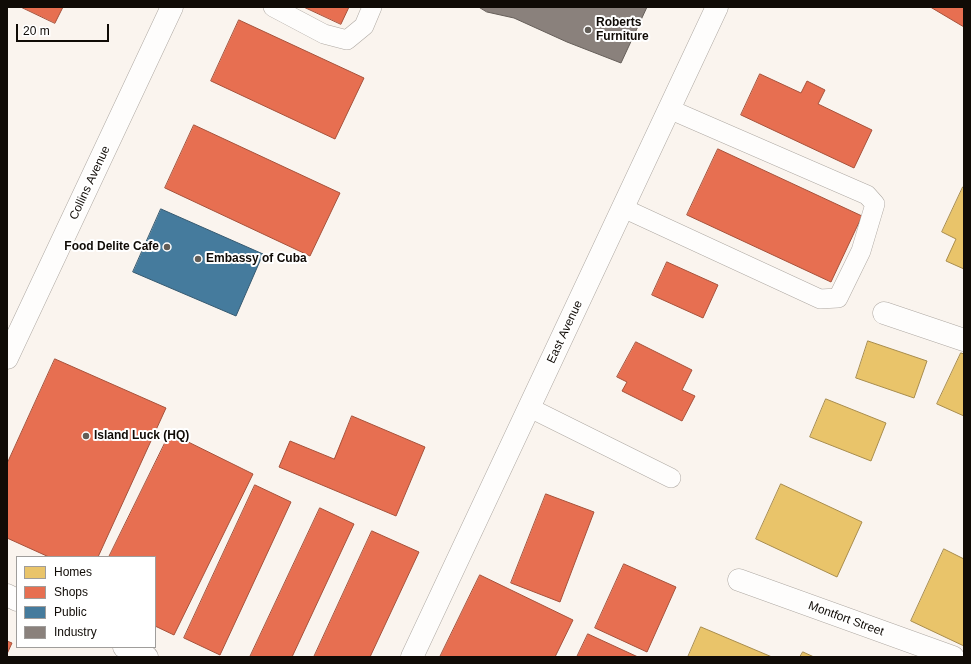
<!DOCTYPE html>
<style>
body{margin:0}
#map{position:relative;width:971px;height:664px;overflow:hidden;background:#faf4ee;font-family:Arial,sans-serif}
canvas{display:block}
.frame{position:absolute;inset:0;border:8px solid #100b06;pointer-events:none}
.legend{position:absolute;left:16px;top:556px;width:140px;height:92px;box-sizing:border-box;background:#fff;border:1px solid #9f9d9b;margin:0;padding:5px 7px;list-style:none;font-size:12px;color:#100b06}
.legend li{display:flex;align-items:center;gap:8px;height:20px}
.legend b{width:20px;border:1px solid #9f9d9b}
.scale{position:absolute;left:16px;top:24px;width:93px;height:18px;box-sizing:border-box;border:2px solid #100b06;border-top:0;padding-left:5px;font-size:12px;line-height:14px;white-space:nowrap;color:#100b06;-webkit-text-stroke:3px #fff;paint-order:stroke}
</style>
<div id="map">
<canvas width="971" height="664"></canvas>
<div class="frame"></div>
<ul class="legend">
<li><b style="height:11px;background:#e9c46a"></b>Homes</li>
<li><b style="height:11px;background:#e76f51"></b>Shops</li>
<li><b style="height:11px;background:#457b9d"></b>Public</li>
<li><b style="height:11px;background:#8a817c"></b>Industry</li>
</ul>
<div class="scale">20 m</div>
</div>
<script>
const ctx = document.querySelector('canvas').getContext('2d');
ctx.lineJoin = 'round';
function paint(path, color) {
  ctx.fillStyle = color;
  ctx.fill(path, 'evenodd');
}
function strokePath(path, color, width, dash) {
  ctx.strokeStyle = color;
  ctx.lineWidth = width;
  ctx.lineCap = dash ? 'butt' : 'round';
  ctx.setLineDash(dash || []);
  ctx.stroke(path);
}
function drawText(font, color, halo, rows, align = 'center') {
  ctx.font = font + ' Arial,sans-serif';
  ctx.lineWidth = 4;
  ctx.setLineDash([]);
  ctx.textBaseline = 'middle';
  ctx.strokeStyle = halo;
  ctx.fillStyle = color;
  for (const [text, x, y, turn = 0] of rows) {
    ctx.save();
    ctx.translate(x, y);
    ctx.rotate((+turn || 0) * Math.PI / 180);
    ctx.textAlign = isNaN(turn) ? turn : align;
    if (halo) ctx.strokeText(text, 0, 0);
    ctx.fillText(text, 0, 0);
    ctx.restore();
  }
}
const homes = new Path2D(`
 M 963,187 L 964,187 L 964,269 L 946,261 L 956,239 L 942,232 Z
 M 868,341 L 927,361 L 914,398 L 856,378 Z
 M 961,353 L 964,354 L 964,416 L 937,404 Z
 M 826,399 L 886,423 L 871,461 L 810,437 Z
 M 781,484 L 862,522 L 837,577 L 756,539 Z
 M 944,549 L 964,559 L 964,646 L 911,621 Z
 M 701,627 L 772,657 L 688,657 Z
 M 803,652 L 814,657 L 800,657 Z`);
paint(homes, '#e9c46a');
strokePath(homes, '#a88c4c', 1);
const shops = new Path2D(`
 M 21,7 L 63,7 L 55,23 Z
 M 304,7 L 349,7 L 341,24 Z
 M 933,7 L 964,7 L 964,27 L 932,8 Z
 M 239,20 L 364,78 L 335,139 L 211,81 Z
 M 760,74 L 801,93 L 807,81 L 825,90 L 818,104 L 872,130 L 854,168 L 741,115 Z
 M 194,125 L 340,193 L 310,256 L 165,188 Z
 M 718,149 L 862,216 L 831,282 L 687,215 Z
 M 667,262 L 718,285 L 703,318 L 652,295 Z
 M 636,342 L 692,370 L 682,390 L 695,396 L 682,421 L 622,391 L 627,382 L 617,377 Z
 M 55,359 L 166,408 L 98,557 L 49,557 L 7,538 L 7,464 Z
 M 352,416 L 425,447 L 396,516 L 279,467 L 290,441 L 334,459 Z
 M 170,433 L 253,474 L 174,635 L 155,626 L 155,557 L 109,557 Z
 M 255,485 L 291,502 L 220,655 L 184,638 Z
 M 546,494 L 594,512 L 560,602 L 511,583 Z
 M 320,508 L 354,524 L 292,657 L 250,657 Z
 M 372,531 L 419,552 L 370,657 L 314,657 Z
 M 624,564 L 676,587 L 647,652 L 595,628 Z
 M 480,575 L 573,620 L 555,657 L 440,657 Z
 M 588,634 L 638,657 L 577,657 Z
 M 7,641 L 12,643 L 7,654 Z`);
paint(shops, '#e76f51');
strokePath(shops, '#a6513a', 1);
const public = new Path2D(`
 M 161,209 L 263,254 L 236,316 L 133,272 Z`);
paint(public, '#457b9d');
strokePath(public, '#355970', 1);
const industry = new Path2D(`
 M 479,7 L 647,7 L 621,63 L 567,42 L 514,18 L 487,12 Z`);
paint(industry, '#8a817c');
strokePath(industry, '#655e59', 1);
const service = new Path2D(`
 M 273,7 L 324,34 L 347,40 L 364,26 L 372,7
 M 623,208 L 820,299 L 838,298 L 861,251 L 875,204 L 867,195 L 669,109
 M 530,408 L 671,478`);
const minor = new Path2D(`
 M 884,313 L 964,340
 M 739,580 L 953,657
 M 7,595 L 17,600
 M 124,647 L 147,657
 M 412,657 L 717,7`);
const tertiary = new Path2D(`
 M 7,358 L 172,7`);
strokePath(service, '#aea8a2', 20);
strokePath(minor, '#aea8a2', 23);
strokePath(tertiary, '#aea8a2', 23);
strokePath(service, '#fefdfc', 19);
strokePath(minor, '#fefdfc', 22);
strokePath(tertiary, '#fefdfc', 22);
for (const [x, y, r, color] of [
 [588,30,4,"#625d57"],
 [167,247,4,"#625d57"],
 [198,259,4,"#625d57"],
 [86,436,4,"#625d57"]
]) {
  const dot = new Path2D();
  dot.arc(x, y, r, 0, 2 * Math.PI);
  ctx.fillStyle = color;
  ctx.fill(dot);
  strokePath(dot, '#fff', 1.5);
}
drawText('bold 12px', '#100b06', '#fff', [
 ["Roberts",596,23],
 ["Furniture",596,37],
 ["Food Delite Cafe",159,247,"right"],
 ["Embassy of Cuba",206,259],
 ["Island Luck (HQ)",94,436]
], 'left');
drawText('12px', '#100b06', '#fff', [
 ["Collins Avenue",90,183,-65],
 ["East Avenue",565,332,-65],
 ["Montfort Street",846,619,20]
]);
</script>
